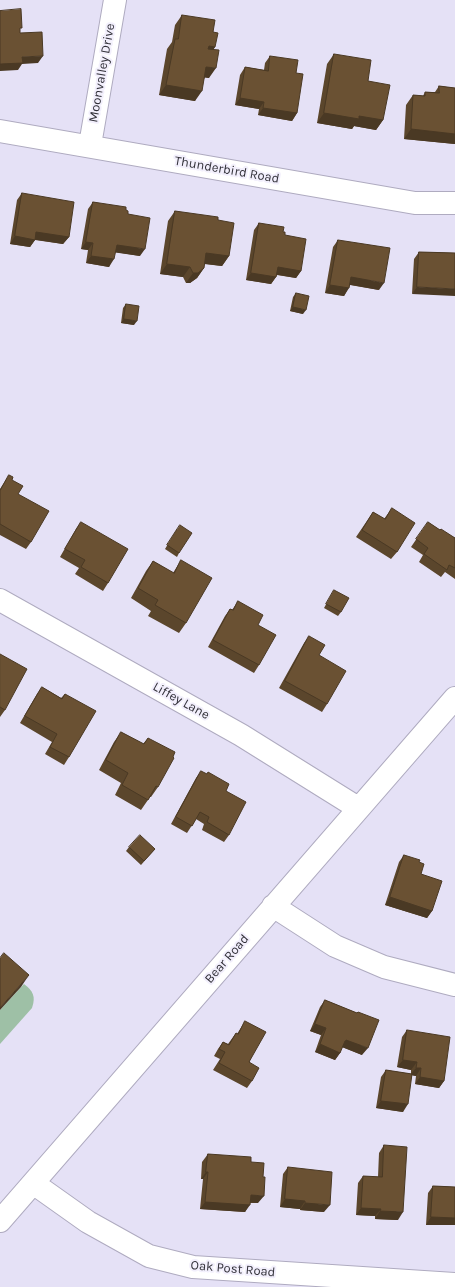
<!DOCTYPE html>
<style>
body{margin:0}
canvas{display:block;background:#e5e1f6}
</style>
<canvas width="455" height="1287"></canvas>
<script>
const ctx = document.querySelector('canvas').getContext('2d');
ctx.lineJoin = 'round';
function paint(path, color) {
  ctx.fillStyle = color;
  ctx.fill(path, 'evenodd');
}
function strokePath(path, color, width, dash) {
  ctx.strokeStyle = color;
  ctx.lineWidth = width;
  ctx.lineCap = dash ? 'butt' : 'round';
  ctx.setLineDash(dash || []);
  ctx.stroke(path);
}
function drawText(font, color, halo, rows, align = 'center') {
  ctx.font = font + ' Karla,sans-serif';
  ctx.lineWidth = 4;
  ctx.setLineDash([]);
  ctx.textBaseline = 'middle';
  ctx.strokeStyle = halo;
  ctx.fillStyle = color;
  for (const [text, x, y, turn = 0] of rows) {
    ctx.save();
    ctx.translate(x, y);
    ctx.rotate((+turn || 0) * Math.PI / 180);
    ctx.textAlign = isNaN(turn) ? turn : align;
    if (halo) ctx.strokeText(text, 0, 0);
    ctx.fillText(text, 0, 0);
    ctx.restore();
  }
}
paint(new Path2D(`
 M 24,984 C 33,991 36,996 32,1008 L 0,1044 L 0,1010 Z`), '#9ec0a6');
const minor = new Path2D(`
 M 0,131 L 415,203 L 455,203
 M 90,145 L 115,0
 M 0,600 L 241,735 L 358,808
 M 273,906 L 335,946 L 384,967 L 455,985
 M 33,1183 L 88,1222 L 149,1256 L 193,1267 L 455,1284
 M 0,1221 L 455,698`);
strokePath(minor, '#afabc0', 24);
strokePath(minor, '#fff', 22);
paint(new Path2D(`
 M 182,15 L 213,32 L 215,47 L 213,50 L 209,78 L 205,77 L 195,101 L 159,95 L 167,49 L 172,42 L 175,25 Z
 M 334,54 L 368,81 L 383,120 L 376,130 L 354,126 L 352,129 L 317,123 L 327,64 Z
 M 270,56 L 296,73 L 297,113 L 292,121 L 258,115 L 259,109 L 235,105 L 240,75 L 245,67 L 264,70 L 265,63 Z
 M 439,86 L 455,88 L 455,144 L 404,139 L 406,105 L 413,95 L 423,96 L 425,92 L 435,92 Z
 M 22,193 L 69,237 L 63,244 L 35,240 L 30,247 L 10,244 L 17,200 Z
 M 93,202 L 126,210 L 128,214 L 140,256 L 115,252 L 109,267 L 86,263 L 88,250 L 81,249 L 88,209 Z
 M 175,211 L 218,220 L 229,256 L 222,266 L 204,264 L 204,268 L 197,278 L 190,283 L 186,283 L 183,277 L 160,274 L 168,221 Z
 M 259,223 L 283,232 L 301,271 L 296,278 L 277,275 L 276,277 L 271,284 L 246,280 L 254,230 Z
 M 338,240 L 379,290 L 350,285 L 344,296 L 325,293 L 333,247 Z
 M 419,252 L 455,253 L 412,294 L 414,259 Z
 M 296,293 L 303,314 L 290,311 L 293,297 Z
 M 126,304 L 134,325 L 121,323 L 123,308 Z
 M 9,475 L 18,494 L 31,542 L 26,549 L 0,535 L 0,489 Z
 M 392,508 L 397,552 L 391,559 L 356,537 L 373,512 L 384,519 Z
 M 81,522 L 108,583 L 103,591 L 75,574 L 79,568 L 60,557 L 76,529 Z
 M 428,522 L 440,530 L 455,538 L 455,579 L 445,572 L 441,577 L 419,562 L 423,555 L 411,547 Z
 M 177,529 L 179,553 L 177,557 L 165,549 Z
 M 181,560 L 186,623 L 179,633 L 148,616 L 151,611 L 131,598 L 146,571 L 153,561 L 173,573 Z
 M 334,590 L 341,612 L 338,616 L 324,608 Z
 M 238,601 L 258,625 L 259,665 L 254,673 L 208,647 L 225,616 L 230,609 L 232,610 Z
 M 309,636 L 319,655 L 327,704 L 322,712 L 279,688 L 304,643 Z
 M 0,654 L 5,710 L 0,717 Z
 M 42,687 L 61,698 L 65,694 L 69,757 L 64,765 L 45,754 L 52,742 L 20,723 L 37,694 Z
 M 121,732 L 143,744 L 148,738 L 158,787 L 151,797 L 150,797 L 141,810 L 115,795 L 121,783 L 99,770 L 114,742 Z
 M 201,771 L 226,791 L 229,835 L 224,842 L 202,830 L 204,824 L 196,819 L 187,833 L 171,824 L 196,778 Z
 M 129,847 L 155,849 L 141,865 L 126,851 Z
 M 404,855 L 421,874 L 432,911 L 427,918 L 385,905 L 399,862 Z
 M 325,1000 L 357,1013 L 358,1012 L 362,1055 L 342,1047 L 340,1053 L 335,1060 L 315,1052 L 321,1035 L 310,1031 L 320,1007 Z
 M 245,1021 L 252,1081 L 247,1088 L 213,1070 L 220,1059 L 214,1056 L 218,1049 L 223,1042 L 228,1044 L 236,1033 L 237,1034 Z
 M 407,1030 L 444,1081 L 439,1088 L 415,1084 L 416,1076 L 412,1075 L 403,1112 L 376,1108 L 381,1077 L 386,1070 L 411,1074 L 411,1070 L 397,1067 L 402,1037 Z
 M 384,1145 L 398,1220 L 375,1219 L 375,1216 L 356,1215 L 358,1183 L 363,1176 L 378,1177 L 379,1153 Z
 M 208,1154 L 251,1162 L 258,1203 L 250,1203 L 245,1212 L 200,1209 L 203,1179 L 201,1179 L 202,1162 Z
 M 288,1167 L 324,1212 L 300,1210 L 300,1209 L 280,1207 L 283,1174 Z
 M 433,1186 L 455,1187 L 455,1225 L 426,1225 L 428,1193 Z`), '#5b462c');
paint(new Path2D(`
 M 209,46 L 215,47 L 208,57 Z
 M 43,56 L 38,63 L 22,64 L 18,70 L 0,71 L 0,64 L 22,57 Z
 M 206,67 L 216,68 L 209,78 L 199,77 Z
 M 166,85 L 202,91 L 195,101 L 159,95 Z
 M 240,98 L 264,102 L 259,109 L 235,105 Z
 M 263,108 L 297,113 L 292,121 L 258,115 Z
 M 324,113 L 359,116 L 383,120 L 376,130 L 354,126 L 352,129 L 317,123 Z
 M 411,129 L 455,134 L 455,144 L 404,139 Z
 M 36,232 L 69,237 L 63,244 L 31,239 Z
 M 15,236 L 35,240 L 30,247 L 10,244 Z
 M 86,242 L 93,243 L 88,250 L 81,249 Z
 M 117,245 L 145,249 L 140,256 L 112,252 Z
 M 206,253 L 229,256 L 222,266 L 199,263 Z
 M 91,256 L 114,259 L 109,267 L 86,263 Z
 M 167,264 L 190,267 L 183,277 L 160,274 Z
 M 278,267 L 301,271 L 296,278 L 273,274 Z
 M 204,268 L 197,278 L 190,283 L 186,283 L 193,273 Z
 M 251,273 L 276,277 L 271,284 L 246,280 Z
 M 351,277 L 384,283 L 379,290 L 346,284 Z
 M 330,285 L 349,288 L 344,296 L 325,293 Z
 M 417,287 L 455,289 L 455,296 L 412,294 Z
 M 293,307 L 306,310 L 303,314 L 290,311 Z
 M 124,319 L 137,321 L 134,325 L 121,323 Z
 M 390,897 L 432,911 L 427,918 L 385,905 Z
 M 29,975 L 21,987 L 0,1010 L 0,1008 Z
 M 315,1024 L 326,1028 L 321,1035 L 310,1031 Z
 M 346,1040 L 368,1048 L 362,1055 L 342,1047 Z
 M 320,1044 L 340,1053 L 335,1060 L 315,1052 Z
 M 403,1060 L 417,1062 L 411,1070 L 397,1067 Z
 M 416,1068 L 421,1068 L 416,1076 L 410,1075 Z
 M 420,1077 L 444,1081 L 439,1088 L 415,1084 Z
 M 381,1101 L 408,1104 L 403,1112 L 376,1108 Z
 M 206,1172 L 208,1172 L 203,1179 L 201,1179 Z
 M 251,1195 L 264,1196 L 258,1203 L 246,1202 Z
 M 285,1199 L 305,1201 L 300,1209 L 280,1207 Z
 M 205,1202 L 250,1205 L 245,1212 L 200,1209 Z
 M 305,1203 L 330,1205 L 324,1212 L 300,1210 Z
 M 361,1208 L 381,1209 L 375,1216 L 356,1215 Z
 M 380,1211 L 403,1212 L 398,1220 L 375,1219 Z
 M 431,1217 L 455,1218 L 455,1225 L 426,1225 Z`), '#4a3924');
const building = new Path2D(`
 M 21,9 L 22,28 L 20,28 L 20,33 L 42,32 L 43,56 L 22,57 L 23,63 L 0,64 L 0,11 Z
 M 182,15 L 215,20 L 213,32 L 218,33 L 215,47 L 209,46 L 208,49 L 219,50 L 216,68 L 206,67 L 202,91 L 166,85 L 175,39 L 178,39 Z
 M 334,54 L 371,60 L 368,81 L 390,85 L 383,120 L 359,116 L 359,119 L 324,113 Z
 M 270,56 L 298,60 L 296,73 L 303,74 L 297,113 L 263,108 L 264,102 L 240,98 L 245,67 L 268,71 Z
 M 439,86 L 455,88 L 455,134 L 411,129 L 413,95 L 425,96 L 425,92 L 439,93 Z
 M 22,193 L 74,202 L 69,237 L 36,232 L 35,240 L 15,236 Z
 M 93,202 L 126,207 L 126,210 L 128,211 L 128,214 L 150,218 L 145,249 L 117,245 L 114,259 L 91,256 L 93,243 L 86,242 Z
 M 175,211 L 218,217 L 218,220 L 234,223 L 229,256 L 206,253 L 204,268 L 198,273 L 193,273 L 190,267 L 167,264 Z
 M 259,223 L 284,227 L 283,232 L 285,232 L 285,235 L 306,239 L 301,271 L 278,267 L 276,277 L 251,273 Z
 M 338,240 L 390,248 L 384,283 L 351,277 L 349,288 L 330,285 Z
 M 419,252 L 455,253 L 455,289 L 417,287 Z
 M 296,293 L 309,296 L 306,310 L 293,307 Z
 M 126,304 L 139,306 L 137,321 L 124,319 Z
 M 9,475 L 13,477 L 12,480 L 23,486 L 18,494 L 49,511 L 31,542 L 0,524 L 0,491 Z
 M 392,508 L 415,523 L 397,552 L 362,530 L 373,512 L 385,519 Z
 M 81,522 L 128,549 L 108,583 L 81,567 L 85,560 L 65,549 Z
 M 428,522 L 440,530 L 441,529 L 455,538 L 455,568 L 449,565 L 447,570 L 424,554 L 428,548 L 416,539 Z
 M 180,525 L 192,533 L 179,553 L 167,545 Z
 M 181,560 L 212,578 L 186,623 L 155,605 L 158,600 L 138,588 L 153,561 L 174,573 Z
 M 334,590 L 349,598 L 341,612 L 326,604 Z
 M 238,601 L 263,615 L 258,625 L 276,635 L 259,665 L 213,640 L 230,609 L 233,610 Z
 M 309,636 L 325,645 L 319,655 L 346,671 L 327,704 L 285,681 Z
 M 0,654 L 27,669 L 5,710 L 0,707 Z
 M 42,687 L 62,699 L 65,694 L 96,711 L 69,757 L 50,747 L 57,734 L 25,716 Z
 M 121,732 L 144,744 L 148,738 L 175,752 L 173,757 L 174,758 L 158,787 L 156,786 L 148,800 L 122,785 L 128,773 L 106,760 Z
 M 201,771 L 207,774 L 208,772 L 229,784 L 226,791 L 246,802 L 229,835 L 207,822 L 209,817 L 200,812 L 192,826 L 176,817 Z
 M 140,835 L 155,849 L 144,861 L 129,847 Z
 M 404,855 L 420,860 L 419,862 L 424,864 L 421,874 L 442,881 L 432,911 L 390,897 Z
 M 4,953 L 29,975 L 0,1008 L 0,958 Z
 M 325,1000 L 357,1013 L 358,1012 L 379,1020 L 368,1048 L 346,1040 L 346,1041 L 345,1041 L 340,1053 L 320,1044 L 326,1028 L 315,1024 Z
 M 245,1021 L 266,1032 L 249,1062 L 259,1068 L 252,1081 L 219,1063 L 225,1052 L 219,1049 L 223,1042 L 229,1045 L 236,1033 L 238,1034 Z
 M 407,1030 L 450,1037 L 444,1081 L 420,1077 L 421,1068 L 416,1068 L 417,1062 L 403,1060 Z
 M 386,1070 L 412,1074 L 408,1104 L 381,1101 Z
 M 384,1145 L 407,1147 L 403,1212 L 380,1211 L 381,1209 L 361,1208 L 363,1176 L 382,1177 Z
 M 208,1154 L 251,1157 L 251,1162 L 264,1163 L 263,1177 L 265,1177 L 264,1196 L 251,1195 L 250,1205 L 205,1202 L 208,1172 L 206,1172 Z
 M 288,1167 L 332,1172 L 330,1205 L 305,1203 L 305,1201 L 285,1199 Z
 M 433,1186 L 455,1187 L 455,1218 L 431,1217 Z`);
paint(building, '#6a5133');
strokePath(building, '#4a3924', 1);
drawText('13px', '#313038', '#f2effc', [
 ["Moonvalley Drive",102,73,-80],
 ["Thunderbird Road",227,170,10],
 ["Liffey Lane",181,701,29],
 ["Bear Road",227,959,-49],
 ["Oak Post Road",233,1269,5]
]);
</script>
